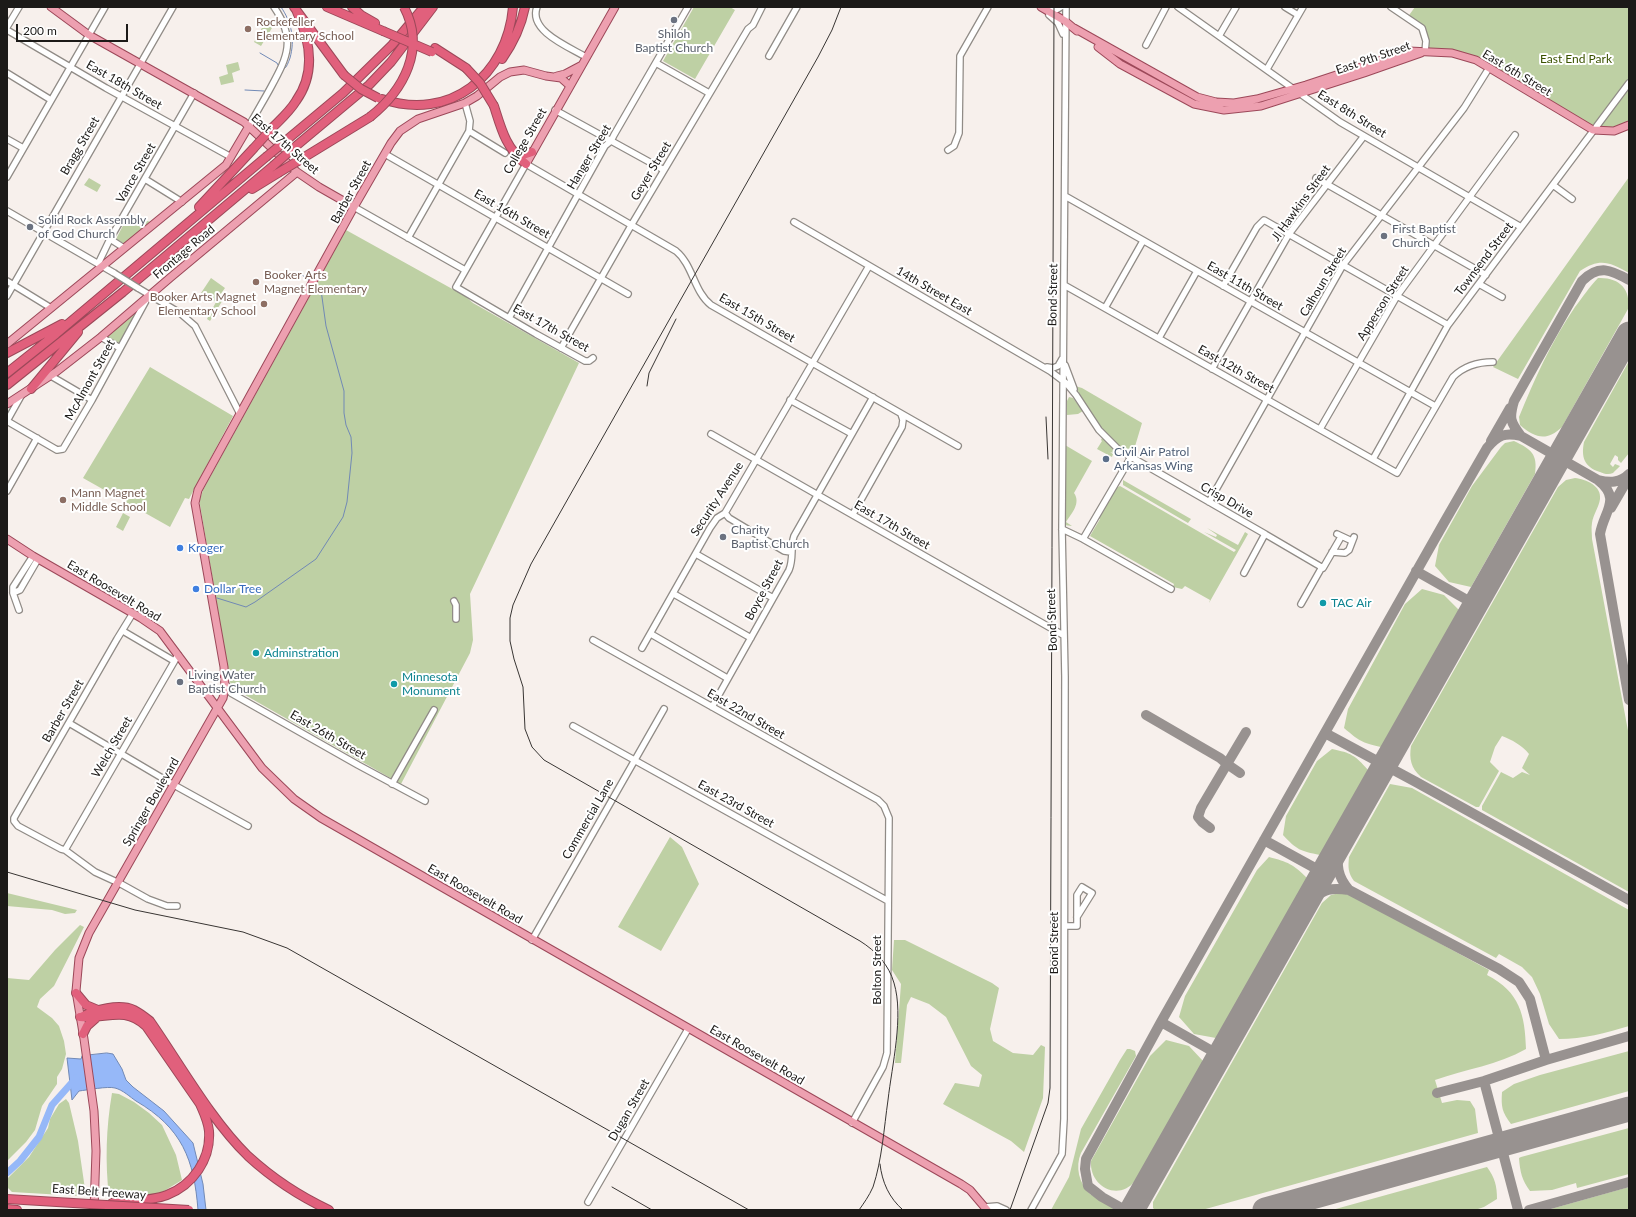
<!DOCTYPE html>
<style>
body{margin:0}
#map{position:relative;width:1636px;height:1217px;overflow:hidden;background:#f7f0ec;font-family:Lato,sans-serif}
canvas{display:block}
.frame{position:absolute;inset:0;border:8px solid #1c1a18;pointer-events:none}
.scale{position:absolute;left:16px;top:24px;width:112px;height:18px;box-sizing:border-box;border:2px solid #1c1a18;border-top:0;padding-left:5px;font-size:12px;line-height:14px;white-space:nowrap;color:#1c1a18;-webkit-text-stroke:3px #fff;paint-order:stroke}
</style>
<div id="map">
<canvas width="1636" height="1217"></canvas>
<div class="frame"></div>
<div class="scale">200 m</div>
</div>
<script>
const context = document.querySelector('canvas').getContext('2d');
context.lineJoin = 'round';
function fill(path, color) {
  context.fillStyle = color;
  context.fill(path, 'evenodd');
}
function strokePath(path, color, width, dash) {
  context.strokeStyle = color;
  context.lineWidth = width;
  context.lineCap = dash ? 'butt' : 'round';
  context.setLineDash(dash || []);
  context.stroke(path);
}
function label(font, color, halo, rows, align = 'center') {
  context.font = font + ' Lato,sans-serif';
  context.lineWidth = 4;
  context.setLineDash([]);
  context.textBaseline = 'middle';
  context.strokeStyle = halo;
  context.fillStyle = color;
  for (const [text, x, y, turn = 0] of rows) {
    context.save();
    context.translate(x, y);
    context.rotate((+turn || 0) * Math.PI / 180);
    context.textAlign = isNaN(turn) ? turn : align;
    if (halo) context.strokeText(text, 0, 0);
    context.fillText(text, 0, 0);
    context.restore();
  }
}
fill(new Path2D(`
 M 694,7 L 730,7 L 735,10 L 695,79 L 663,61 Z
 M 1415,7 L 1629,7 L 1629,124 L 1621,129 L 1593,130 L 1466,57 L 1425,52 L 1422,28 L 1407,18 Z
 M 267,19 L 275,23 L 261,46 L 254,42 Z
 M 238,62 L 240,70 L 232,73 L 234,82 L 221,85 L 219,77 L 228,74 L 226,65 Z
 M 1629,177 L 1629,273 C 1609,262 1600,258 1580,271 L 1518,379 L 1493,367 Z
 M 89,178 L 101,185 L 97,192 L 84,185 Z
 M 128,216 L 151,222 L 125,244 L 116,239 Z
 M 346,230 L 465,296 L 473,303 L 579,363 L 470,594 L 473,640 L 470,653 L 401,784 L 231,687 L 200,505 L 200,499 L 203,490 Z
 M 211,278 L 225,288 L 220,295 L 224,298 L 210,321 L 207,319 L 208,317 L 216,302 L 201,293 Z
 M 1598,278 C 1619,277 1631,289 1628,309 L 1562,427 C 1547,441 1536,439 1520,425 L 1519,417 C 1535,378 1551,342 1575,307 C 1583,297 1589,287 1598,278 Z
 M 138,309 L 139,310 L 121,342 L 119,343 L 108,337 L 108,334 Z
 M 1629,361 L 1629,453 L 1621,463 L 1618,460 L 1618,457 L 1615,455 L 1610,464 L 1613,467 L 1615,464 L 1620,466 C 1618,468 1615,471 1613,473 C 1609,475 1604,474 1600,472 C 1584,467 1581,457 1584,442 Z
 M 150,367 L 233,416 L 189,499 L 185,498 L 170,527 L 83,478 Z
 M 1075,386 L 1082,388 L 1142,423 L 1133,453 L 1132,455 C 1103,436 1092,415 1075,386 Z
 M 1069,397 L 1073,398 L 1083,411 L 1078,414 L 1067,415 L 1067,401 Z
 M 1102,438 L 1116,451 L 1114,453 L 1110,452 L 1113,454 L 1112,457 L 1097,449 L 1102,441 L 1101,440 Z
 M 1514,441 C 1531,449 1538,454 1535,474 L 1471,587 L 1449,582 L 1435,566 L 1439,545 L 1472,486 L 1501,447 L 1505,443 Z
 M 1065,445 L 1092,461 L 1074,493 C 1081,503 1072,513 1066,522 L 1072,526 L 1064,525 Z
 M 1575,478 C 1586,479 1602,486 1600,499 C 1599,507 1593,515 1592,523 C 1591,528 1592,534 1592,539 L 1629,736 L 1629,892 L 1482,810 L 1482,806 L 1501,772 L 1513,778 L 1522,772 L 1530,775 L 1522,768 L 1529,754 C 1522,745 1512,740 1502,736 L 1495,747 L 1490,762 L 1499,771 L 1479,807 L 1476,807 L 1421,777 C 1411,768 1409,759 1411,746 L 1558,487 L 1566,480 Z
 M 1123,480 L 1191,519 L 1188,523 L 1123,485 Z
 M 1120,486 L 1234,552 L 1236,550 L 1204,532 L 1216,537 L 1217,535 L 1207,528 L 1238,545 L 1245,532 L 1248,534 L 1209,603 L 1210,600 L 1185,586 L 1182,589 L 1173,587 L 1174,584 L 1090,536 L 1100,519 L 1098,518 L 1107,501 L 1109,502 L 1114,489 Z
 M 123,513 L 130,517 L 123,531 L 116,527 Z
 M 1422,589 L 1444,595 L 1459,610 L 1381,747 C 1362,743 1358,740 1344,728 L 1348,709 L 1405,604 Z
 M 1332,749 C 1351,753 1355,755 1368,770 L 1320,855 C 1300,851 1297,850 1283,835 L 1286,816 L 1317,761 Z
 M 1390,784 L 1412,788 L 1629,910 L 1629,1026 C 1606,1033 1583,1039 1559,1039 L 1549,1024 L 1540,994 L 1532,977 L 1522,967 L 1499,954 L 1496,958 L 1354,881 C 1348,873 1348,867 1349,857 Z
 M 670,837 L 682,847 L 699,884 L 661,951 L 618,927 Z
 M 1269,857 C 1288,862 1293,864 1307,878 L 1216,1038 L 1194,1034 L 1179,1017 L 1185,996 L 1257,870 Z
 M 7,893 L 77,910 L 75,913 L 65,914 L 52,910 L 7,906 Z
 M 1340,893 L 1351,895 L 1489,970 L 1487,975 C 1520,992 1525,1015 1526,1049 C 1498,1065 1466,1069 1435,1080 L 1442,1103 L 1457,1100 L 1470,1101 L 1475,1109 L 1478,1133 L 1202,1210 L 1155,1210 L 1153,1208 L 1153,1202 L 1322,903 L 1331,895 Z
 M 80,925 L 84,927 L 54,986 L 40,999 L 37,1007 L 52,1018 L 59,1026 L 64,1041 L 66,1054 L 62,1069 L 57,1077 L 57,1084 L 42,1106 L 35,1130 L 26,1142 L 7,1161 L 7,978 L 29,980 L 55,950 Z
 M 894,940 L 905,940 L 992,983 L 999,988 L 990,1029 L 993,1041 L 1013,1053 L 1033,1055 L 1041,1045 L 1045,1047 L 1043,1098 L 1024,1152 L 1011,1141 L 943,1104 L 955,1083 L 979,1087 L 982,1075 L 971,1066 L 946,1017 L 929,1004 L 911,997 L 907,1005 L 901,1063 L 895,1063 L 901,984 L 892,970 Z
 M 1166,1040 L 1189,1046 L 1203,1061 L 1135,1181 C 1118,1202 1089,1186 1091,1161 L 1150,1056 Z
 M 1130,1049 L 1135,1051 L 1136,1056 L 1081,1153 C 1075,1167 1079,1183 1090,1194 C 1099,1200 1110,1203 1118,1210 L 1051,1210 L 1069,1177 L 1081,1129 L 1120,1060 L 1127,1049 Z
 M 1629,1051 L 1629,1091 L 1511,1124 C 1502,1112 1501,1107 1502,1092 L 1514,1084 L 1540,1075 Z
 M 112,1093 L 119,1094 L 134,1102 L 149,1113 L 162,1125 L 176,1155 L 182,1180 L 156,1196 L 132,1198 L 109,1197 C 105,1162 106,1128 112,1093 Z
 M 66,1099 L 69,1103 L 78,1141 L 85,1189 L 80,1196 L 12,1192 L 7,1187 L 7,1179 L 29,1157 L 48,1128 L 50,1119 L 59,1104 Z
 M 1629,1128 L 1629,1174 L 1577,1188 L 1576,1183 L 1552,1190 L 1530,1191 C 1522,1180 1520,1172 1519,1158 L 1521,1157 Z
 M 1487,1167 C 1495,1178 1497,1186 1497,1199 L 1484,1207 L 1475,1210 L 1332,1210 Z
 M 1629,1187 L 1629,1210 L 1547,1210 Z`), '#bed0a4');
const water = new Path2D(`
 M 107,1053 L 113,1054 L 122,1069 L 126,1080 L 133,1087 L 164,1111 L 193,1143 L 203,1184 L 206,1210 L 198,1210 C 194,1159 182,1128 136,1101 C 130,1097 123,1090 115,1088 C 108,1086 87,1090 79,1091 L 72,1100 L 67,1058 L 81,1059 L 82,1056 Z`);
fill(water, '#96b8f8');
strokePath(water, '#7189b5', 1);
strokePath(new Path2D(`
 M 281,7 C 292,23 295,40 290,58 C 288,63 287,67 284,69
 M 260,53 L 277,63 L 278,65
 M 245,90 L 264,91
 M 298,272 L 310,281
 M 217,598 L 246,607 L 255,602 L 316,559 L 343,517 L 347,502 L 352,453 L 351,437 L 346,425 L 344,413 L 344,391 L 326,326 L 321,290 L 314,284`), '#7189b5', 1);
strokePath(new Path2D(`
 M 7,1173 L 20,1161 L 39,1137 L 52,1105 L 76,1078`), '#96b8f8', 7);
strokePath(new Path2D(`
 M 1521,436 C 1510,422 1509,418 1514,401 L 1582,281 C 1599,264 1611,270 1629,280
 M 1491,441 L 1510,408
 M 1598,480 C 1610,483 1620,483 1629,474
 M 1611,508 L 1629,477
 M 1416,571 L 1476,605
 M 1146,715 L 1220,758 L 1227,764 L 1201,808 L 1198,817 L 1202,822 L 1210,828
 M 1325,733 L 1416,782 L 1629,900
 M 1240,773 L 1227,764 L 1246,732
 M 1264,840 L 1324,873
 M 1338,848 C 1337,866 1337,876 1349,890
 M 1308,901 C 1325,890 1328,887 1349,890 L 1499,969 L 1519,982 L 1530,999 L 1546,1060
 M 1161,1022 L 1221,1056
 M 1484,1081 L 1518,1210
 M 1437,1093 L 1484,1081 L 1546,1060 L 1629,1036
 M 1125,1210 L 1102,1197 L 1088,1186 L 1085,1169 L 1086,1159 L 1161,1022 L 1445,521 L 1487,448 C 1498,435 1505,432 1521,436 L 1598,480 C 1622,499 1604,511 1600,534 L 1629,700
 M 1529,1210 L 1629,1182`), '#989290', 10);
strokePath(new Path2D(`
 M 1132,1210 L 1629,334
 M 1265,1210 L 1629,1109`), '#989290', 25);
const minor = new Path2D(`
 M 537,7 C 528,31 569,47 586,57
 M 1178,7 L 1340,122 L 1521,227
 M 1285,7 L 1298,15
 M 1391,7 L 1422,28 L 1426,41 L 1425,52
 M 1047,8 L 1056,10 L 1061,7
 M 1049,15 L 1058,23 L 1063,34
 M 7,27 L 19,7
 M 7,30 L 106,88 L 231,157
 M 1219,36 L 1236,7
 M 1146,45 L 1166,7
 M 769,56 L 797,7
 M 656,63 L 709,93
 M 1267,69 L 1303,7
 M 7,73 L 51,100
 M 555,110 L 664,170
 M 249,126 C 256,113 264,100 271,87 C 288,56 296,39 274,7
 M 469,131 L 505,153
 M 7,139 L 23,148
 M 948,150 L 954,146 L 959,133 L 960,56 L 988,7
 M 385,154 L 628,294
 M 7,177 L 105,7
 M 1316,178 L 1486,275
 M 145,179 L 182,202
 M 1553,185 L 1572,199
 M 1065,196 L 1435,406
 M 354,207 L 465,270
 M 7,211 L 114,273
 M 794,222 L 1050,371 L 1066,383 L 1076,395 L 1099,430 L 1119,450 L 1265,534 L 1244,573
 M 408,238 L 469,131 L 470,121 L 465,103
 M 110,239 L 124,248
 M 98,264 L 110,239 L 194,93
 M 7,281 L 51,308
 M 1479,284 L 1502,297
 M 1064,285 L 1397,473 L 1453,377 C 1464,366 1478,362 1493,362
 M 1223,286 L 1257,227 L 1264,220 L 1448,325
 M 138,288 L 180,313 L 195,326 L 240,414
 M 7,296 L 173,7
 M 1105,308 L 1143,241
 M 509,318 L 605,146 L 611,141 L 614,135 L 688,7
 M 101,337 L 120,348
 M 1159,338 L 1197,271
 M 561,348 L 632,224 L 748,29 L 753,25 L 762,7
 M 593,358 L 589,361 L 585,361 L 536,334 L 456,287 L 526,164 L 676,251 C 693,265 694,292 711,305 L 958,446
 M 1065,365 L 1074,389
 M 1047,367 L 1053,368 L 1058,366 L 1062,359
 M 1212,369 L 1289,234 L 1364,136
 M 51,376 L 92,400
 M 21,396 L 7,421 L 57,450 L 63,449 L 92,400 L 148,297
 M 790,400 L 852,434
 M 1320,429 L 1397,296 L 1515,135
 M 711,434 L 1063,635
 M 1131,457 L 1083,539 L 1171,589
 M 1373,459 L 1448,325 L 1629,83
 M 7,491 L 37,438
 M 1209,502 L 1343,265 L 1464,108 L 1489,68
 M 725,513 L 729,518 L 784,551 L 791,552
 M 853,514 L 902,427 L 903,420 L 901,414
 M 1062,529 L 1083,539
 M 1265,534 L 1323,568 L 1341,537
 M 1337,534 L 1352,541
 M 1332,552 L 1345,553 L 1349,550 L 1354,537
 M 696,554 L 773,598
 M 13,593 L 20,590 L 38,559
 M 674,594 L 751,638
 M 454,601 L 456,605 L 456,619
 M 1301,604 L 1322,567
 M 19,610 L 13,593 L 13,587 L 33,556
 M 133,613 L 117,639 L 14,818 L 14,821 L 18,826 L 61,849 L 65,850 L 95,872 L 121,884 L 148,899 L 167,906 L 177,906
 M 123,631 L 174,661
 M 651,634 L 727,678
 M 593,640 L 878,800 L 884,806 L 889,818 L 887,1053 L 883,1067 L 852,1123
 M 642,648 L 710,528 L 717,518 L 725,513 L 869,266
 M 225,683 L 231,693 L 358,765 L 425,801
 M 712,707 L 789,570 C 794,558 790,548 794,536 L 873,397
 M 69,723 L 174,785 L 248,826
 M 573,726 L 888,901
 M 392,784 L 434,710
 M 65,850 L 178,655
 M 1065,926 L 1077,926 L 1077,895 L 1082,887 L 1092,893 L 1077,917
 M 532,940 L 664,709
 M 588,1202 L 688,1029
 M 985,1207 L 997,1206 L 1006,1210
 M 1031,1210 L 1062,1154 L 1064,1119 L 1065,677 L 1062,529 L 1066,7`);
const major = new Path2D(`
 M 51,7 L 89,35 L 244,122 L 297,172 L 319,187 L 354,207
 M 1041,7 L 1065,21 L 1077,31
 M 1074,28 L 1197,97 L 1216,102 L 1234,103 L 1257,99 L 1306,85 L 1409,51 L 1452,53 L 1476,60 L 1593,130 L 1614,131 L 1629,125
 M 1098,47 L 1120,64 L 1194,104 L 1224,110 L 1261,106 L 1364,73 L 1421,53
 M 557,76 L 565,74 L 582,65
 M 526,164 L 615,7
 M 7,344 L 226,165 L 249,126
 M 7,404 L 56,372 L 101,337 L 171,277 L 297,172
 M 7,539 L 33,556 L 141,618 L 160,631 L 262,768 L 294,799 L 321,818 L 961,1184 L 970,1190 L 987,1210
 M 94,1210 L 96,1151 L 94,1111 L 84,1039 L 76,991 L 79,958 L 89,933 L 223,698 L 225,688 L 224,667 L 195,503 L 198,490 L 354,207 L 391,143 L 400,131 L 418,119 L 465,103 L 477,96 L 500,77 L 510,72 L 524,70 L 546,76 L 561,78 L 570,86`);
const highway = new Path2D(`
 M 294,7 L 344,75
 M 327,7 L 383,31
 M 352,7 L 361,15 L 375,23
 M 435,48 L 466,68
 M 502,59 C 514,42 521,27 525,7
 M 382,99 C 450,122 507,76 513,7
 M 494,106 C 501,128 506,149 526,164
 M 273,127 C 281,119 290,111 296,101 C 316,73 311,42 297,12
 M 283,143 L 343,93 L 392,45 L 424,7
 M 290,151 L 369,85 L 391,62 L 433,7
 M 514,153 L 526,154 L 532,152
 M 298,161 L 370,117
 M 252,189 L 278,173
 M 199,207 L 253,149
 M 7,353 L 62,324
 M 7,373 L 56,334 L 266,157
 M 7,385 L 123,292 L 273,166
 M 31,389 L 78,332
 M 76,993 L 86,1005 L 98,1010
 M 80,1017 C 106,1020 123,1005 146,1026 L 200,1104 C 204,1113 208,1121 209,1131 C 211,1159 193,1185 167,1195 C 152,1201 128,1201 112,1203
 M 81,1017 C 95,1010 119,1003 134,1010 C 140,1013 145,1017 150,1021 C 180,1064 211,1120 248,1156 C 272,1178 299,1196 329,1210
 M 83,1034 L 87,1026 L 96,1018
 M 7,1209 L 17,1210`);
strokePath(minor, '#908b86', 8);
strokePath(major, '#9c4859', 9);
strokePath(highway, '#9c4859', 10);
strokePath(minor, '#fff', 5.5);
strokePath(major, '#eda0b0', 7);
strokePath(highway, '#e1607c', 8);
strokePath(new Path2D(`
 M 841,7 L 832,30 L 818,57 L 531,564 L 513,605 L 510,618 L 510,641 L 514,659 L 523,687 L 525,729 L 532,747 L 544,760 L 860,941 C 876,951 889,965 894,983 C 904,1016 892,1065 888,1100 C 884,1128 882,1160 873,1187 C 869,1196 864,1203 859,1210
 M 647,386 L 649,373 L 676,319
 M 1046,417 L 1048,459
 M 7,872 L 135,910 L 243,932 L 287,948 L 749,1210
 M 880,1164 C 882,1182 889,1198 903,1210
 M 612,1187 L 652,1210
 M 1010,1210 L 1048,1103 L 1050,1088 L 1054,7`), '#383533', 1);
const minorBridge = new Path2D(`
 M 114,273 L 138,288`);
const highwayBridge = new Path2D(`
 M 383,31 L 432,52
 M 466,68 L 480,83 L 494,106
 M 344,75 L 361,89 L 378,98
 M 370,117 C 404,90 426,49 404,7
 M 253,149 L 273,127
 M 266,157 L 283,143
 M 273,166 L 290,151
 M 278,173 L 298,161
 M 7,1199 L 189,1210`);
strokePath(minorBridge, '#908b86', 8, []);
strokePath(highwayBridge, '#9c4859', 10, []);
strokePath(minorBridge, '#fff', 5.5);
strokePath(highwayBridge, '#e1607c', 8);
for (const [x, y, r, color] of [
 [674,20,4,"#6b7280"],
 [248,29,4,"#8d6e63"],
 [30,227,4,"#6b7280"],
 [1384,236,4,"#6b7280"],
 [256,282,4,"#8d6e63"],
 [264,304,4,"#8d6e63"],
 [1106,459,4,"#5c6f8a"],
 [63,500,4,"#8d6e63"],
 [723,537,4,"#6b7280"],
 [180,548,4,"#3f7fe0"],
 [196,589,4,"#3f7fe0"],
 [1323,603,4,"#0f9aa8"],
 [256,653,4,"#0f9aa8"],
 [180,682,4,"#6b7280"],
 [394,684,4,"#0f9aa8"]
]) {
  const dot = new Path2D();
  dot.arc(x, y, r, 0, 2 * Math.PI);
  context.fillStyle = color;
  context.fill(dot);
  strokePath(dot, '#fff', 1.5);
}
label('12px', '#785e54', '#fff', [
 ["Rockefeller",256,22],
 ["Elementary School",256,36],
 ["Booker Arts",264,275],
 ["Magnet Elementary",264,289],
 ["Booker Arts Magnet",256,297,"right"],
 ["Elementary School",256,311,"right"],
 ["Mann Magnet",71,493],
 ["Middle School",71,507]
], 'left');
label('12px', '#5b616d', '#fff', [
 ["Shiloh",674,34,"center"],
 ["Baptist Church",674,48,"center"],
 ["Solid Rock Assembly",38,220],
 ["of God Church",38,234],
 ["First Baptist",1392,229],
 ["Church",1392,243],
 ["Charity",731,530],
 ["Baptist Church",731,544],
 ["Living Water",188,675],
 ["Baptist Church",188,689]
], 'left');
label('12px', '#1c1a18', '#fff', [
 ["East 9th Street",1373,58,-19],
 ["East 6th Street",1517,73,31],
 ["East 18th Street",124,85,30],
 ["East 8th Street",1352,114,32],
 ["College Street",525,141,-60],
 ["East 17th Street",285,144,41],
 ["Bragg Street",80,146,-60],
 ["Hanger Street",589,157,-59],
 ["Geyer Street",651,171,-59],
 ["Vance Street",136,173,-60],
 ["Barber Street",351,192,-61],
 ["Jl Hawkins Street",1301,203,-54],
 ["East 16th Street",512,214,30],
 ["Frontage Road",184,252,-40],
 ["Townsend Street",1484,259,-53],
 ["Calhoun Street",1323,282,-59],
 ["East 11th Street",1245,286,30],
 ["14th Street East",934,291,30],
 ["Bond Street",1053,295,-89],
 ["Apperson Street",1383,303,-58],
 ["East 15th Street",757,318,30],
 ["East 17th Street",551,328,29],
 ["East 12th Street",1236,369,29],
 ["McAlmont Street",90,380,-61],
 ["Security Avenue",717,499,-57],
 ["Crisp Drive",1227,500,30],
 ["East 17th Street",892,525,30],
 ["Boyce Street",764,590,-62],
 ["East Roosevelt Road",114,591,31],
 ["Bond Street",1052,620,-92],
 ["Barber Street",63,711,-60],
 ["East 22nd Street",746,714,30],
 ["East 26th Street",328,735,30],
 ["Welch Street",112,747,-60],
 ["Springer Boulevard",151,802,-60],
 ["East 23rd Street",736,804,29],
 ["Commercial Lane",588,819,-60],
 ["East Roosevelt Road",475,894,30],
 ["Bond Street",1054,943,-90],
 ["Bolton Street",877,970,-90],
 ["East Roosevelt Road",757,1055,30],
 ["Dugan Street",629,1110,-60],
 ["East Belt Freeway",99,1192,4]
]);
label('12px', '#3b5200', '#fff', [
 ["East End Park",1576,59]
]);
label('12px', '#4e5e75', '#fff', [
 ["Civil Air Patrol",1114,452],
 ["Arkansas Wing",1114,466]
], 'left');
label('12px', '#366cbe', '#fff', [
 ["Kroger",188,548],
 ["Dollar Tree",204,589]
], 'left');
label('12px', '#0d838f', '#fff', [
 ["TAC Air",1331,603],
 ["Adminstration",264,653],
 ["Minnesota",402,677],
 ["Monument",402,691]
], 'left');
</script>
